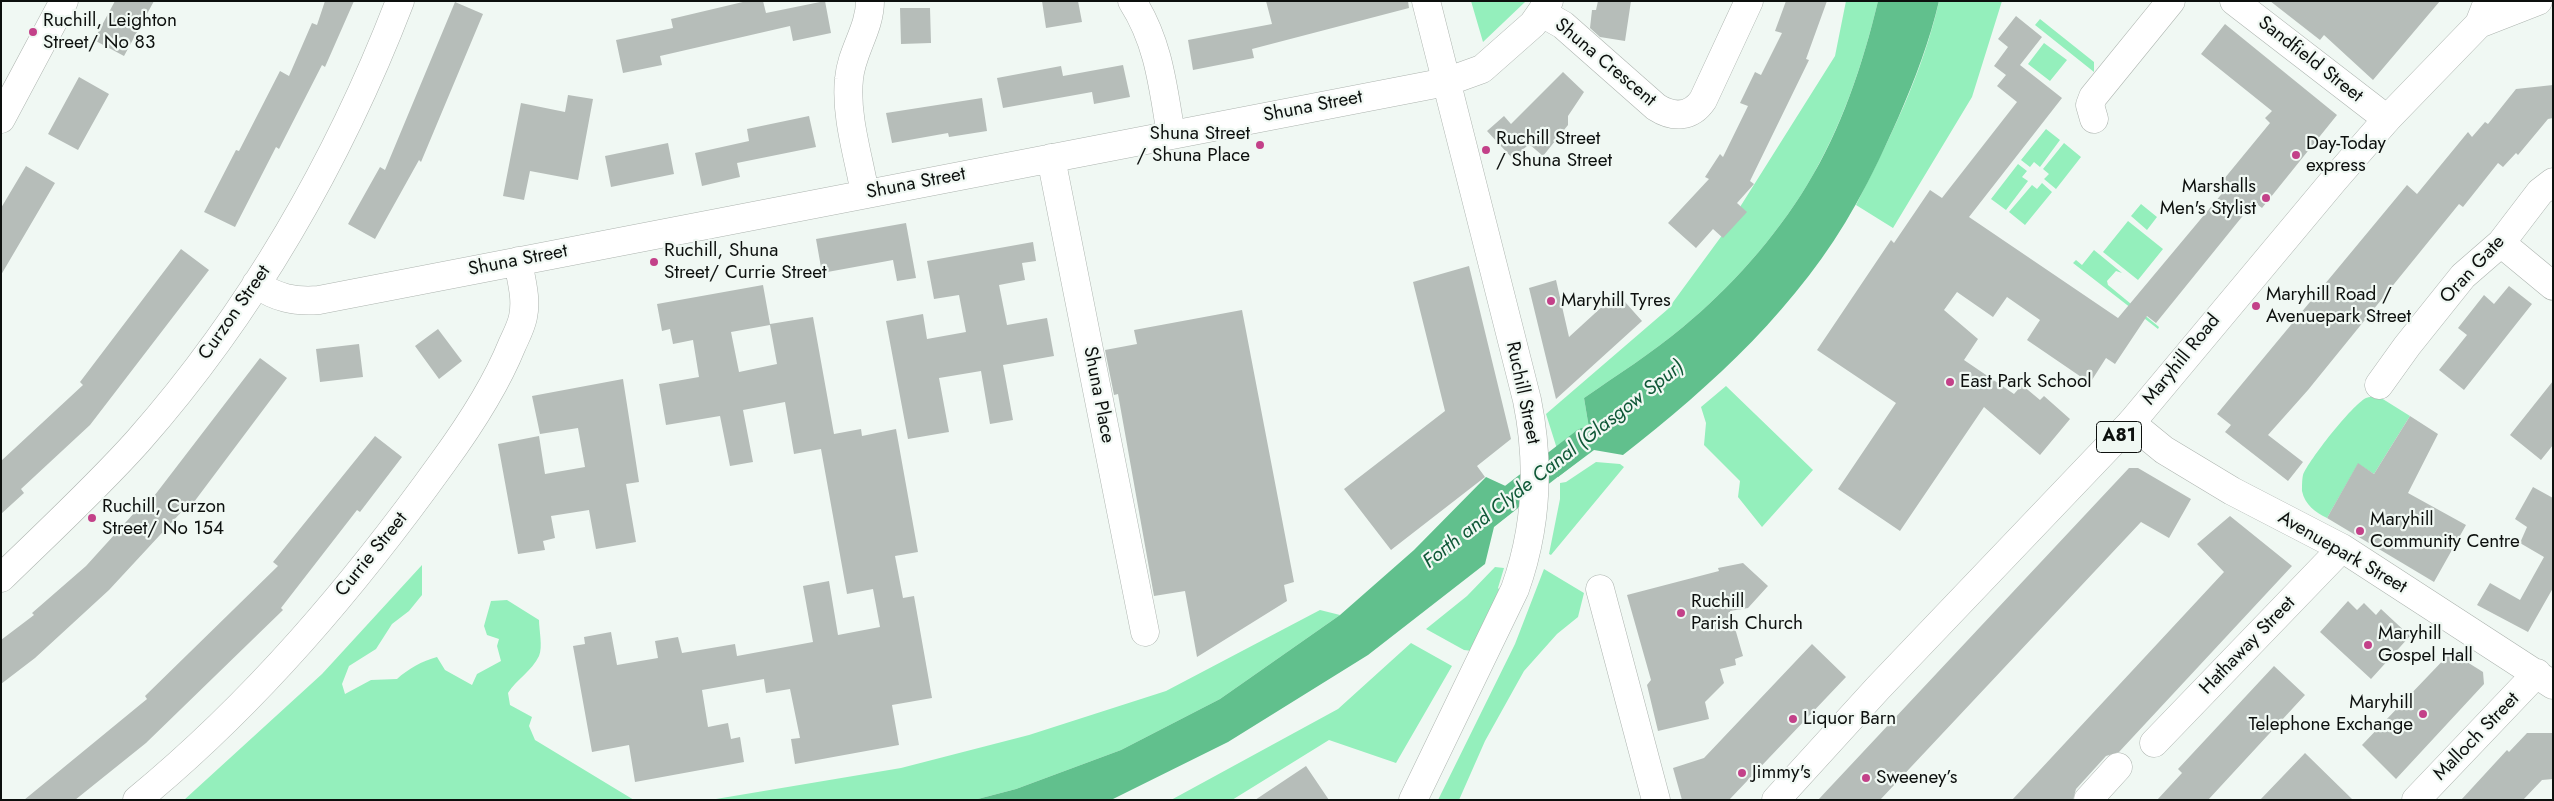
<!DOCTYPE html>
<meta charset="utf-8">
<style>
body{margin:0}
#map{position:relative;width:2554px;height:801px;overflow:hidden;background:#f0f8f3;font-family:Jost,sans-serif}
canvas{display:block}
.frame{position:absolute;inset:0;border:2px solid #0d100e;pointer-events:none}
</style>
<div id="map">
<canvas width="2554" height="801"></canvas>
<div class="frame"></div>
</div>
<script>
const context = document.querySelector('canvas').getContext('2d');
context.lineJoin = 'round';
function fill(path, color) {
  context.fillStyle = color;
  context.fill(path, 'evenodd');
}
function strokePath(path, color, width, dash) {
  context.strokeStyle = color;
  context.lineWidth = width;
  context.lineCap = dash ? 'butt' : 'round';
  context.setLineDash(dash || []);
  context.stroke(path);
}
function label(font, color, halo, rows, align = 'center') {
  context.font = font + ' Jost,sans-serif';
  context.lineWidth = 4.5;
  context.setLineDash([]);
  context.textBaseline = 'middle';
  context.strokeStyle = halo;
  context.fillStyle = color;
  for (const [text, x, y, turn = 0] of rows) {
    context.save();
    context.translate(x, y);
    context.rotate((+turn || 0) * Math.PI / 180);
    context.textAlign = isNaN(turn) ? turn : align;
    if (halo) context.strokeText(text, 0, 0);
    context.fillText(text, 0, 0);
    context.restore();
  }
}
fill(new Path2D(`
 M 1471,1 L 1525,1 L 1525,2 L 1483,42 Z
 M 1846,1 L 1878,1 C 1863,64 1841,129 1807,185 C 1775,238 1730,288 1683,327 C 1652,353 1617,375 1584,398 L 1589,428 L 1558,452 L 1546,414 L 1668,309 L 1723,234 L 1835,56 Z
 M 1939,1 L 2002,1 L 1972,97 L 1893,228 L 1856,205 C 1889,140 1923,73 1939,1 Z
 M 2040,19 L 2094,62 L 2094,72 L 2035,25 Z
 M 2044,43 L 2067,60 L 2050,81 L 2028,64 Z
 M 2046,129 L 2060,140 L 2040,167 L 2034,162 L 2030,167 L 2021,160 Z
 M 2064,143 L 2081,157 L 2056,189 L 2044,179 L 2049,174 L 2043,169 Z
 M 2018,164 L 2027,171 L 2022,177 L 2028,181 L 2006,210 L 1991,199 Z
 M 2042,183 L 2052,192 L 2025,225 L 2009,212 L 2032,185 L 2037,189 Z
 M 2141,204 L 2157,217 L 2147,230 L 2131,216 Z
 M 2128,221 L 2163,249 L 2138,280 L 2103,252 Z
 M 2094,250 L 2122,273 L 2116,271 L 2107,281 L 2108,285 L 2159,327 L 2158,329 L 2073,263 L 2076,260 L 2082,265 Z
 M 1726,386 L 1813,470 L 1762,527 L 1738,497 L 1740,481 L 1704,445 L 1706,423 L 1701,407 Z
 M 2378,396 L 2410,416 L 2374,474 L 2358,464 L 2327,518 C 2315,512 2305,505 2302,491 C 2302,487 2302,479 2303,475 C 2309,460 2352,405 2366,398 C 2369,397 2374,396 2378,396 Z
 M 1596,462 L 1620,464 L 1624,467 L 1551,555 L 1549,554 L 1560,499 L 1560,483 L 1566,482 Z
 M 422,565 L 422,595 L 409,611 L 392,624 L 376,649 L 349,666 L 342,684 L 345,694 L 371,680 L 397,679 C 408,669 422,661 437,657 L 445,670 L 472,685 L 477,674 L 501,661 L 497,646 L 499,639 L 487,635 L 484,626 L 491,601 L 507,600 L 539,620 C 539,630 543,647 539,656 C 532,671 516,680 508,693 L 510,705 L 532,717 L 529,726 L 535,740 L 634,800 L 184,800 L 322,674 Z
 M 1495,567 L 1504,568 L 1498,588 L 1500,590 L 1472,651 L 1464,650 L 1426,629 L 1467,596 Z
 M 1544,569 L 1584,593 L 1578,617 L 1557,634 L 1524,671 L 1485,741 L 1459,800 L 1438,800 L 1515,644 Z
 M 1320,610 L 1340,615 L 1220,699 L 1121,750 L 1016,789 L 974,800 L 710,800 L 901,768 L 1029,735 L 1166,691 Z
 M 1411,643 L 1452,666 L 1396,763 L 1329,740 L 1232,800 L 1171,800 L 1338,709 Z`), '#94efbc');
fill(new Path2D(`
 M 1878,1 L 1939,1 C 1930,40 1915,79 1899,116 C 1886,145 1872,176 1856,204 C 1800,305 1713,385 1623,455 L 1594,450 L 1558,477 L 1558,452 L 1589,428 L 1584,398 C 1617,375 1652,353 1683,327 C 1730,288 1775,238 1807,185 C 1841,130 1863,64 1878,1 Z
 M 1486,477 L 1512,489 L 1518,508 L 1494,527 L 1485,564 L 1368,655 L 1228,742 L 1111,800 L 974,800 L 1016,789 L 1121,750 L 1220,699 L 1340,615 L 1414,550 Z`), '#61c08d');
strokePath(new Path2D(`
 M 1488,515 L 1585,440`), '#61c08d', 25);
fill(new Path2D(`
 M 115,1 L 154,1 L 124,56 L 94,40 Z
 M 325,1 L 354,1 L 325,67 L 322,65 L 279,149 L 276,147 L 235,227 L 204,212 L 236,150 L 239,151 L 280,71 L 289,76 L 312,23 L 317,25 Z
 M 747,1 L 763,1 L 766,13 L 825,1 L 831,33 L 793,41 L 790,26 L 660,56 L 662,65 L 623,73 L 616,40 L 673,28 L 671,19 Z
 M 1042,1 L 1078,1 L 1082,22 L 1046,28 Z
 M 1266,1 L 1408,1 L 1409,8 L 1252,49 L 1254,58 L 1193,70 L 1188,40 L 1272,24 Z
 M 1598,1 L 1631,1 L 1625,41 L 1600,37 L 1590,28 L 1592,10 L 1596,10 Z
 M 1786,1 L 1827,1 L 1806,59 L 1809,60 L 1750,181 L 1754,184 L 1737,203 L 1747,212 L 1723,238 L 1713,229 L 1696,248 L 1668,223 L 1709,179 L 1705,177 L 1720,154 L 1723,157 L 1748,106 L 1740,103 L 1755,72 L 1761,75 L 1782,33 L 1775,31 Z
 M 2270,1 L 2440,1 L 2373,80 L 2324,35 L 2320,40 Z
 M 455,2 L 483,14 L 421,162 L 419,160 L 375,239 L 348,224 L 380,167 L 385,170 Z
 M 900,8 L 930,8 L 931,43 L 901,44 Z
 M 2016,16 L 2042,37 L 2020,65 L 2062,98 L 1969,217 L 2118,318 L 2230,184 L 2224,179 L 2270,123 L 2265,118 L 2272,111 L 2201,54 L 2225,24 L 2337,115 L 2262,208 L 2254,202 L 2156,323 L 2147,316 L 2115,364 L 2106,358 L 2090,383 L 2027,340 L 2040,320 L 2007,297 L 1993,317 L 1957,292 L 1944,310 L 1978,339 L 1964,360 L 2014,394 L 2022,385 L 2040,400 L 2044,396 L 2070,419 L 2040,455 L 1984,407 L 1900,531 L 1838,489 L 1896,403 L 1817,350 L 1891,240 L 1894,243 L 1930,190 L 1942,198 L 2017,102 L 1997,86 L 2006,75 L 1994,66 L 2008,47 L 1998,39 Z
 M 1123,65 L 1130,97 L 1094,104 L 1092,92 L 1003,108 L 997,78 L 1061,66 L 1063,76 Z
 M 1563,72 L 1584,92 L 1568,116 L 1568,125 L 1543,156 L 1529,144 L 1513,159 L 1487,131 L 1504,116 L 1511,124 Z
 M 79,77 L 109,94 L 78,150 L 48,134 Z
 M 2553,85 L 2553,118 L 2548,119 L 2518,155 L 2516,153 L 2503,167 L 2498,163 L 2463,207 L 2459,204 L 2308,390 L 2268,435 L 2303,462 L 2288,481 L 2225,432 L 2231,425 L 2217,414 L 2407,185 L 2417,194 L 2468,132 L 2472,137 L 2485,122 L 2488,124 L 2516,89 Z
 M 568,95 L 593,99 L 578,180 L 530,171 L 524,200 L 503,196 L 521,103 L 565,112 Z
 M 982,98 L 987,131 L 949,137 L 948,133 L 892,143 L 886,113 Z
 M 809,116 L 816,147 L 737,163 L 740,177 L 702,186 L 695,153 L 749,141 L 747,129 Z
 M 668,143 L 674,174 L 611,187 L 605,156 Z
 M 26,166 L 55,183 L 1,275 L 1,208 Z
 M 906,223 L 916,278 L 897,281 L 893,260 L 822,273 L 816,239 Z
 M 1033,242 L 1036,261 L 1022,263 L 1025,280 L 999,285 L 1007,325 L 1047,318 L 1054,356 L 1003,365 L 1013,420 L 990,424 L 981,371 L 939,378 L 949,432 L 908,439 L 886,321 L 923,314 L 927,339 L 966,332 L 959,295 L 934,299 L 927,261 Z
 M 181,249 L 209,270 L 90,425 L 21,489 L 24,493 L 1,514 L 1,461 L 83,385 L 80,382 Z
 M 1469,266 L 1511,439 L 1477,466 L 1485,477 L 1391,550 L 1344,489 L 1445,411 L 1413,282 Z
 M 1556,280 L 1569,337 L 1617,293 L 1642,321 L 1556,399 L 1529,288 Z
 M 763,285 L 770,324 L 813,317 L 834,434 L 861,429 L 862,436 L 896,429 L 918,552 L 895,556 L 903,598 L 914,596 L 932,698 L 892,705 L 899,745 L 795,764 L 791,739 L 800,738 L 790,689 L 766,693 L 764,679 L 702,690 L 708,727 L 728,723 L 731,739 L 740,737 L 744,762 L 635,782 L 629,745 L 592,752 L 573,646 L 585,644 L 584,637 L 611,632 L 617,665 L 658,658 L 655,641 L 678,637 L 682,653 L 735,644 L 737,656 L 813,642 L 803,586 L 829,581 L 838,635 L 880,627 L 873,589 L 847,594 L 821,449 L 794,454 L 785,402 L 743,410 L 753,462 L 730,466 L 720,416 L 666,425 L 659,384 L 699,377 L 693,340 L 673,344 L 670,329 L 662,331 L 657,304 ZM 770,325 L 777,364 L 739,372 L 731,332 Z
 M 2509,286 L 2532,304 L 2464,390 L 2439,370 L 2467,335 L 2458,328 L 2484,295 L 2494,304 Z
 M 1242,310 L 1294,582 L 1284,585 L 1287,601 L 1197,657 L 1185,591 L 1154,596 L 1118,394 L 1114,395 L 1105,350 L 1137,344 L 1134,330 Z
 M 438,329 L 462,361 L 439,379 L 415,346 Z
 M 359,344 L 363,377 L 320,382 L 316,349 Z
 M 260,358 L 287,378 L 188,510 L 185,508 L 109,590 L 35,658 L 1,684 L 1,640 L 34,615 L 32,613 L 86,566 L 145,501 L 148,504 Z
 M 623,379 L 639,482 L 626,484 L 636,542 L 596,549 L 589,510 L 551,516 L 555,538 L 543,541 L 545,550 L 518,554 L 498,444 L 539,436 L 545,474 L 585,467 L 578,428 L 540,434 L 532,396 Z
 M 2553,381 L 2553,445 L 2541,460 L 2510,435 Z
 M 2410,416 L 2438,434 L 2408,493 L 2466,525 L 2434,582 L 2327,518 L 2358,463 L 2374,474 Z
 M 375,436 L 402,457 L 360,512 L 357,510 L 281,608 L 283,610 L 146,743 L 75,800 L 24,800 L 147,699 L 145,696 L 278,566 L 273,562 Z
 M 2129,468 L 2138,468 L 2191,499 L 2169,538 L 2141,522 L 1880,800 L 1818,800 Z
 M 2533,487 L 2553,498 L 2553,588 L 2528,632 L 2477,605 L 2490,583 L 2520,600 L 2544,557 L 2520,543 L 2527,527 L 2515,519 Z
 M 2230,516 L 2292,566 L 2119,752 L 2106,756 L 2076,789 L 2073,800 L 2012,800 L 2224,572 L 2197,544 Z
 M 1743,563 L 1768,586 L 1748,608 L 1730,611 L 1743,656 L 1735,659 L 1736,665 L 1720,669 L 1724,683 L 1705,702 L 1709,719 L 1658,731 L 1647,685 L 1651,680 L 1627,595 L 1719,571 L 1718,568 Z
 M 2348,601 L 2357,610 L 2364,603 L 2376,615 L 2381,609 L 2410,636 L 2371,679 L 2320,632 Z
 M 1812,644 L 1846,677 L 1729,800 L 1682,800 L 1673,768 L 1704,758 Z
 M 2451,652 L 2483,672 L 2484,684 L 2396,779 L 2362,745 Z
 M 2274,666 L 2305,695 L 2208,800 L 2157,800 L 2182,773 L 2178,769 Z
 M 2527,733 L 2553,733 L 2553,779 L 2542,780 L 2523,800 L 2461,800 L 2507,750 L 2509,752 Z
 M 2305,753 L 2353,800 L 2260,800 Z
 M 1306,766 L 1329,800 L 1255,800 Z`), '#b6bdb9');
const minor = new Path2D(`
 M 1132,1 C 1159,43 1163,87 1171,135
 M 2234,1 L 2387,119
 M 1542,13 L 1563,25 L 1656,107 C 1673,118 1691,118 1703,100 L 1749,1
 M 1,119 L 64,1
 M 2094,119 L 2090,105 L 2093,97 L 2171,1
 M 1051,158 L 1145,632
 M 865,194 C 859,158 845,116 849,79 C 851,52 870,29 870,1
 M 2501,243 L 2553,286
 M 256,284 C 277,298 294,302 319,300 L 1446,82 L 1482,69 L 1533,24 L 1549,1
 M 2379,385 L 2407,346 L 2463,276 L 2501,243 L 2540,192 L 2553,182
 M 2131,423 L 2164,450 L 2232,491 L 2342,548 L 2553,685
 M 1,578 C 47,533 95,489 138,441 C 251,313 339,160 400,1
 M 1600,589 L 1656,800
 M 2154,743 L 2342,548
 M 137,800 C 255,703 354,586 443,462 C 470,425 495,387 512,345 C 516,336 521,327 523,317 C 527,298 521,280 518,261
 M 1413,800 L 1515,589 C 1537,527 1540,464 1527,400 L 1426,1
 M 2088,800 L 2118,767
 M 2416,800 L 2537,673`);
const major = new Path2D(`
 M 2479,24 L 2538,1
 M 1776,800 L 1878,688 L 2131,423 L 2334,180 L 2387,119 L 2479,24 L 2488,1`);
strokePath(minor, '#adb4af', 29);
strokePath(major, '#adb4af', 29);
strokePath(minor, '#fff', 28);
strokePath(major, '#fff', 28);
for (const [x, y, r, color] of [
 [33,32,5,"#c34189"],
 [1260,145,5,"#c34189"],
 [1486,150,5,"#c34189"],
 [2296,155,5,"#c34189"],
 [2266,198,5,"#c34189"],
 [654,262,5,"#c34189"],
 [1551,301,5,"#c34189"],
 [2256,306,5,"#c34189"],
 [1950,382,5,"#c34189"],
 [92,518,5,"#c34189"],
 [2360,531,5,"#c34189"],
 [1681,613,5,"#c34189"],
 [2368,645,5,"#c34189"],
 [2423,714,5,"#c34189"],
 [1793,719,5,"#c34189"],
 [1742,773,5,"#c34189"],
 [1866,778,5,"#c34189"]
]) {
  const dot = new Path2D();
  dot.arc(x, y, r, 0, 2 * Math.PI);
  context.fillStyle = color;
  context.fill(dot);
  strokePath(dot, '#f0f8f3', 2);
}
for (const [x, y, w] of [
 [2119,437,45]
]) {
  const box = new Path2D();
  box.roundRect(x - w / 2, y - 15.5, w, 31, 4);
  context.fillStyle = '#f0f8f3';
  context.fill(box);
  strokePath(box, '#0d100e', 1);
}
label('bold 18px', '#0d100e', null, [
 ["A81",2119,437]
]);
label('19px', '#0d100e', '#f0f8f3', [
 ["Ruchill, Leighton",43,21],
 ["Street/ No 83",43,43],
 ["Shuna Street",1250,134,"right"],
 ["/ Shuna Place",1250,156,"right"],
 ["Ruchill Street",1496,139],
 ["/ Shuna Street",1496,161],
 ["Day-Today",2306,144],
 ["express",2306,166],
 ["Marshalls",2256,187,"right"],
 ["Men's Stylist",2256,209,"right"],
 ["Ruchill, Shuna",664,251],
 ["Street/ Currie Street",664,273],
 ["Maryhill Road /",2266,295],
 ["Avenuepark Street",2266,317],
 ["Maryhill Tyres",1561,301],
 ["East Park School",1960,382],
 ["Ruchill, Curzon",102,507],
 ["Street/ No 154",102,529],
 ["Maryhill",2370,520],
 ["Community Centre",2370,542],
 ["Ruchill",1691,602],
 ["Parish Church",1691,624],
 ["Maryhill",2378,634],
 ["Gospel Hall",2378,656],
 ["Maryhill",2413,703,"right"],
 ["Telephone Exchange",2413,725,"right"],
 ["Liquor Barn",1803,719],
 ["Jimmy's",1752,773],
 ["Sweeney’s",1876,778]
], 'left');
label('19px', '#0d100e', '#f0f8f3', [
 ["Sandfield Street",2310,60,38],
 ["Shuna Crescent",1605,63,40],
 ["Shuna Street",1313,107,-11],
 ["Shuna Street",916,184,-11],
 ["Shuna Street",518,261,-11],
 ["Oran Gate",2473,270,-47],
 ["Curzon Street",235,313,-55],
 ["Maryhill Road",2182,360,-51],
 ["Ruchill Street",1522,393,78],
 ["Shuna Place",1098,395,79],
 ["Avenuepark Street",2342,553,30],
 ["Currie Street",372,555,-51],
 ["Hathaway Street",2248,646,-46],
 ["Malloch Street",2477,737,-46]
]);
label('italic 20px', '#0f5837', '#f0f8f3', [
 ["Forth and Clyde Canal (Glasgow Spur)",1554,465,-38]
]);
</script>
